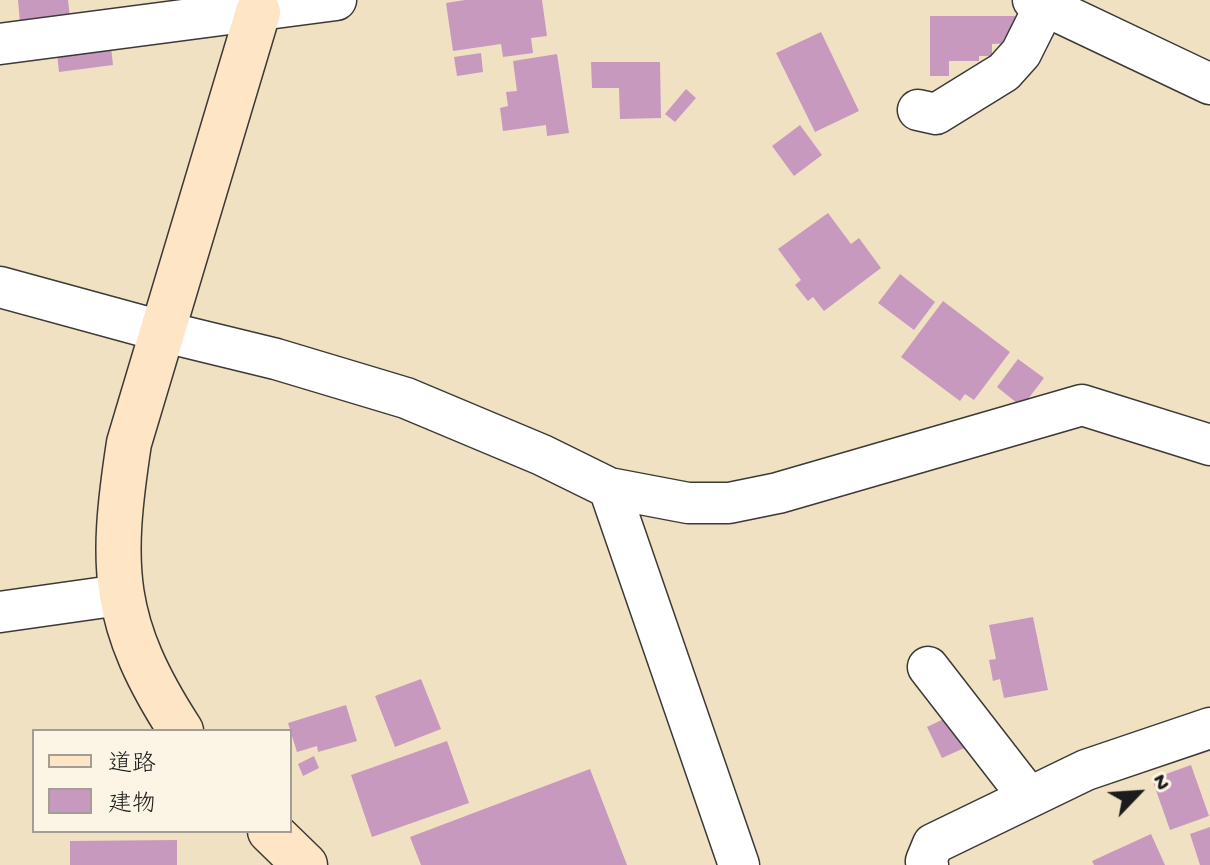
<!DOCTYPE html>
<meta charset="utf-8">
<style>
body{margin:0}
#map{position:relative;width:1210px;height:865px;overflow:hidden;background:#f1e1c3;font-family:"Gochi Hand","Klee One",sans-serif}
canvas{display:block}
.legend{position:absolute;left:32px;top:729px;width:260px;height:104px;box-sizing:border-box;background:#fcf5e5;border:2px solid #a29e95;margin:0;padding:10px 14px;list-style:none;font-size:24px;color:#1c1c1c}
.legend li{display:flex;align-items:center;gap:16px;height:40px}
.legend b{width:40px;border:2px solid #a29e95}
.north{position:absolute;left:1098px;top:753px;width:80px;height:80px;-webkit-text-stroke:6px #fcf5e5;paint-order:stroke;rotate:65deg;font-size:22px;font-weight:700;line-height:32px;text-align:center;color:#1c1c1c}
.north::after{content:'';display:block;margin:auto;width:28px;height:36px;background:#1c1c1c;clip-path:polygon(50% 0,100% 100%,50% 72%,0 100%)}
</style>
<div id="map">
<canvas width="1210" height="865"></canvas>
<ul class="legend">
<li><b style="height:10px;background:#fde5c5"></b>道路</li>
<li><b style="height:22px;background:#c799bf"></b>建物</li>
</ul>
<div class="north">N</div>
</div>
<script>
const context = document.querySelector('canvas').getContext('2d');
context.lineJoin = 'round';
function fill(path, color) {
  context.fillStyle = color;
  context.fill(path, 'evenodd');
}
function strokePath(path, color, width, dash) {
  context.strokeStyle = color;
  context.lineWidth = width;
  context.lineCap = dash ? 'butt' : 'round';
  context.setLineDash(dash || []);
  context.stroke(path);
}
fill(new Path2D(`
 M 18,0 L 68,0 L 70,18 L 20,23 Z
 M 465,0 L 542,0 L 547,36 L 531,38 L 533,53 L 503,57 L 501,44 L 453,51 L 446,3 Z
 M 930,16 L 1015,16 L 1015,43 L 992,44 L 992,56 L 979,56 L 979,61 L 949,61 L 949,76 L 930,76 Z
 M 821,32 L 859,111 L 815,132 L 776,53 Z
 M 111,47 L 113,65 L 59,72 L 57,53 Z
 M 481,53 L 483,72 L 457,76 L 454,57 Z
 M 557,54 L 569,133 L 547,136 L 546,125 L 503,131 L 500,108 L 508,106 L 506,92 L 517,91 L 513,61 Z
 M 591,62 L 660,62 L 661,118 L 620,119 L 619,88 L 592,88 Z
 M 686,89 L 696,98 L 675,122 L 665,114 Z
 M 800,125 L 822,155 L 794,176 L 772,146 Z
 M 828,213 L 851,244 L 859,238 L 881,268 L 824,311 L 813,297 L 808,301 L 795,285 L 801,280 L 778,249 Z
 M 900,274 L 935,302 L 914,330 L 878,303 Z
 M 943,301 L 1010,352 L 974,400 L 965,394 L 960,401 L 901,357 Z
 M 1018,359 L 1044,378 L 1022,407 L 997,387 Z
 M 1033,617 L 1048,690 L 1004,698 L 1000,679 L 993,681 L 989,660 L 996,659 L 989,625 Z
 M 421,679 L 441,729 L 395,747 L 375,696 Z
 M 346,705 L 357,741 L 318,752 L 317,746 L 297,752 L 288,723 Z
 M 956,713 L 971,745 L 942,758 L 927,727 Z
 M 447,741 L 469,803 L 372,837 L 351,775 Z
 M 314,756 L 319,768 L 303,776 L 298,764 Z
 M 1191,765 L 1209,816 L 1170,830 L 1152,779 Z
 M 590,769 L 627,865 L 421,865 L 410,837 Z
 M 1210,827 L 1210,865 L 1200,865 L 1190,834 Z
 M 1151,834 L 1165,865 L 1094,865 L 1092,861 Z
 M 177,840 L 177,865 L 70,865 L 70,841 Z`), '#c799bf');
const street = new Path2D(`
 M 1033,0 L 1210,84
 M 0,44 L 336,0
 M 918,110 L 936,114 L 1004,72 L 1021,53 L 1044,7
 M 0,287 L 161,331 L 276,359 L 406,398 L 542,455 L 609,488 L 688,503 L 729,503 L 778,493 L 1082,405 L 1210,445
 M 609,488 L 739,865
 M 0,612 L 120,595
 M 928,667 L 1028,796
 M 928,865 L 926,861 L 933,844 L 1086,770 L 1210,728`);
const secondary = new Path2D(`
 M 181,731 C 111,623 110,567 129,443 L 258,12
 M 270,831 L 305,865`);
strokePath(street, '#3c3a35', 43);
strokePath(secondary, '#3c3a35', 47);
strokePath(street, '#fff', 40);
strokePath(secondary, '#fde5c5', 44);
</script>
